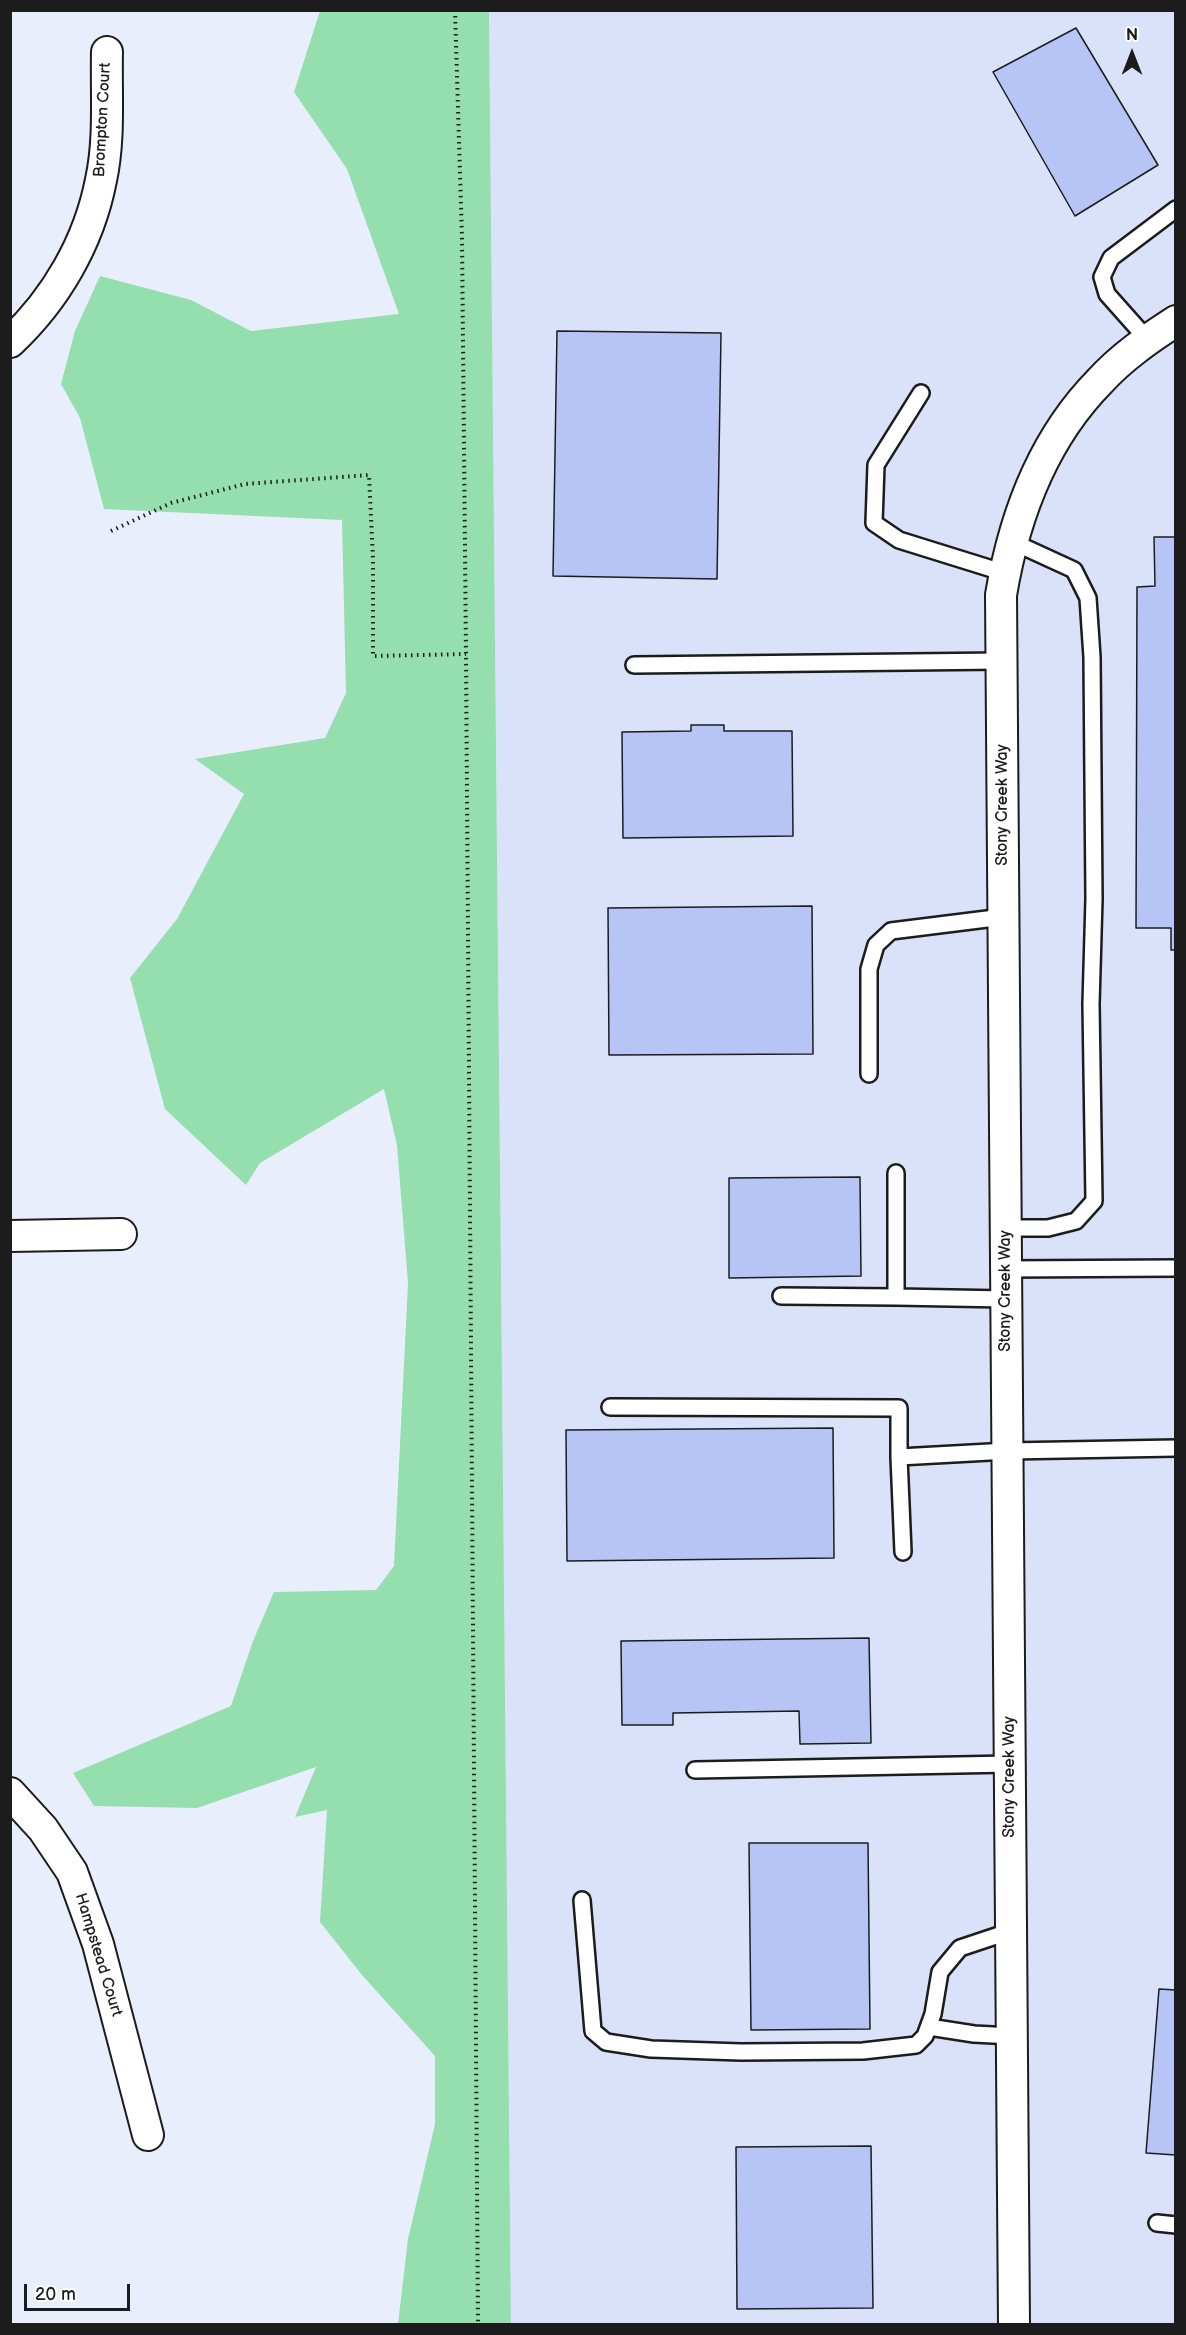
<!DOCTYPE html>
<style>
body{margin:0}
#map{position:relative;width:1186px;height:2335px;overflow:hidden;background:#e9eefc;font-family:"Balsamiq Sans",sans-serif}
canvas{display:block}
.frame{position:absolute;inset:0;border:12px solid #1c1c1c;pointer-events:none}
.north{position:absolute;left:1102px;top:24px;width:60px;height:60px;-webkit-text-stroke:4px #fff;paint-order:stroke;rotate:0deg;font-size:16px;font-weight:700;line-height:24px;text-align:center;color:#1c1c1c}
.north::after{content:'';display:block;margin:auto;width:21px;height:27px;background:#1c1c1c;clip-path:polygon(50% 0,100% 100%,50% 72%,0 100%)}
.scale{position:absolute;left:24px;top:2284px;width:106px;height:27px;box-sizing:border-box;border:3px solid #1c1c1c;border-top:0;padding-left:8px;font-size:18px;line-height:21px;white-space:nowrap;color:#1c1c1c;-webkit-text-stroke:4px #fff;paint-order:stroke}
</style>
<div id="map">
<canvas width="1186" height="2335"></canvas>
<div class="frame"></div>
<div class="north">N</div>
<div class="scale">20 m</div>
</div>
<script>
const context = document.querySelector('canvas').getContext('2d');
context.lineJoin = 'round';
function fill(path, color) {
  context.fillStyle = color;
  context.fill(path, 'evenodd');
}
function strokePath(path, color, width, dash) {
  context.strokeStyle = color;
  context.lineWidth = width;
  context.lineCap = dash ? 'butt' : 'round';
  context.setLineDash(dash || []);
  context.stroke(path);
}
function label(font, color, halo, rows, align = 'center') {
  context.font = font + ' "Balsamiq Sans",sans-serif';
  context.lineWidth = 6;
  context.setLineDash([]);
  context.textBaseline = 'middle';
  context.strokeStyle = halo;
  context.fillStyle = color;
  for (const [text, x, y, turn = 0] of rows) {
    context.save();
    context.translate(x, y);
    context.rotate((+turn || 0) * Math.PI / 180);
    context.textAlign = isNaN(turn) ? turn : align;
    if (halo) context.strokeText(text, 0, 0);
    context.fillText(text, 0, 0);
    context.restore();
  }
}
fill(new Path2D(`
 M 489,11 L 1175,11 L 1175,2324 L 511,2324 Z`), '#dae2fa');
fill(new Path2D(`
 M 320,11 L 489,11 L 511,2324 L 398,2324 L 408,2239 L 435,2124 L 435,2056 L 362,1975 L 320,1922 L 327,1810 L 295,1817 L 316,1767 L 197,1808 L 94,1806 L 73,1773 L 231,1706 L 253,1641 L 274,1592 L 376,1590 L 394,1566 L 408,1283 L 397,1145 L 384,1089 L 260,1163 L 246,1185 L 165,1109 L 130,978 L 177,919 L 244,794 L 195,759 L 325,738 L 346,693 L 342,520 L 104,509 L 80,418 L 61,384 L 75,331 L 100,276 L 191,300 L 251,331 L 399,314 L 347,169 L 294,92 Z`), '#95dfae');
const building = new Path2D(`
 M 1076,28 L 1158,165 L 1075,216 L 993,72 Z
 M 557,331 L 721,333 L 717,579 L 553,576 Z
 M 1154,537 L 1176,537 L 1176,950 L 1171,950 L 1171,928 L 1136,928 L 1137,587 L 1155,586 Z
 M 691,725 L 724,725 L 724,731 L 792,731 L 793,836 L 623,838 L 622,732 L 691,731 Z
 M 812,906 L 813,1054 L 609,1055 L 608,908 Z
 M 860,1177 L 861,1276 L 729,1278 L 729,1178 Z
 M 833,1428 L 834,1558 L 567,1561 L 566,1430 Z
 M 869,1638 L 871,1743 L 800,1744 L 799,1711 L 673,1713 L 673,1725 L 622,1725 L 621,1641 Z
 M 749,1843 L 868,1843 L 870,2029 L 751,2030 Z
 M 1159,1989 L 1176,1990 L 1176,2155 L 1146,2153 Z
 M 871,2146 L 873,2308 L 737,2309 L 736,2147 Z`);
fill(building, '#b6c5f5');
strokePath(building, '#1c1c1c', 1.5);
const lane = new Path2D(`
 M 1147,339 L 1107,294 L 1102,277 L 1111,258 L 1176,209
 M 921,393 L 876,465 L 874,523 L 899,540 L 1005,573
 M 634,665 L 1002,661
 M 869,1074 L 869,969 L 876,945 L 891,931 L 1003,917
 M 896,1173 L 896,1297 L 1006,1299
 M 1006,1228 L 1048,1228 L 1076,1221 L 1094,1201 L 1091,1004 L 1094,899 L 1092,657 L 1088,598 L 1074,570 L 1013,542
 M 1006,1269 L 1176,1268
 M 781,1296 L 896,1297
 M 610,1407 L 899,1408 L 899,1457 L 1008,1451 L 1176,1448
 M 899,1457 L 903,1552
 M 695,1770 L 1010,1764
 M 582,1900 L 593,2031 L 606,2042 L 651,2049 L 741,2052 L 863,2051 L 916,2045 L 925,2036 L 933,2014 L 940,1972 L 960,1948 L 1011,1931
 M 929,2027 L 974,2034 L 1012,2036
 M 1157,2223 L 1176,2225`);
const street = new Path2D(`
 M 10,342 C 56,299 89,242 101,180 C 110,139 106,94 107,52
 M 10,1236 L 121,1234
 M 10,1793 L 43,1829 L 72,1872 L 98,1944 L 148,2135
 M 1014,2324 L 1001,595 C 1014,517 1043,439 1100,381 C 1122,357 1148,339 1176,321`);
strokePath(lane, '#1c1c1c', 20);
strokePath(street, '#1c1c1c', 34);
strokePath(new Path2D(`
 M 455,10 L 462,238 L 466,654 L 478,2324
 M 111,531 L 171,503 L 245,484 L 369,475 L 373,559 L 373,656 L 466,654`), '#1c1c1c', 4, [1.5, 4.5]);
strokePath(lane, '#fff', 15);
strokePath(street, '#fff', 30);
label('16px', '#1c1c1c', '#fff', [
 ["Brompton Court",103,120,-87],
 ["Stony Creek Way",1003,805,-90],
 ["Stony Creek Way",1006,1291,-90],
 ["Stony Creek Way",1010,1777,-90],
 ["Hampstead Court",98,1955,73]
]);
</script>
